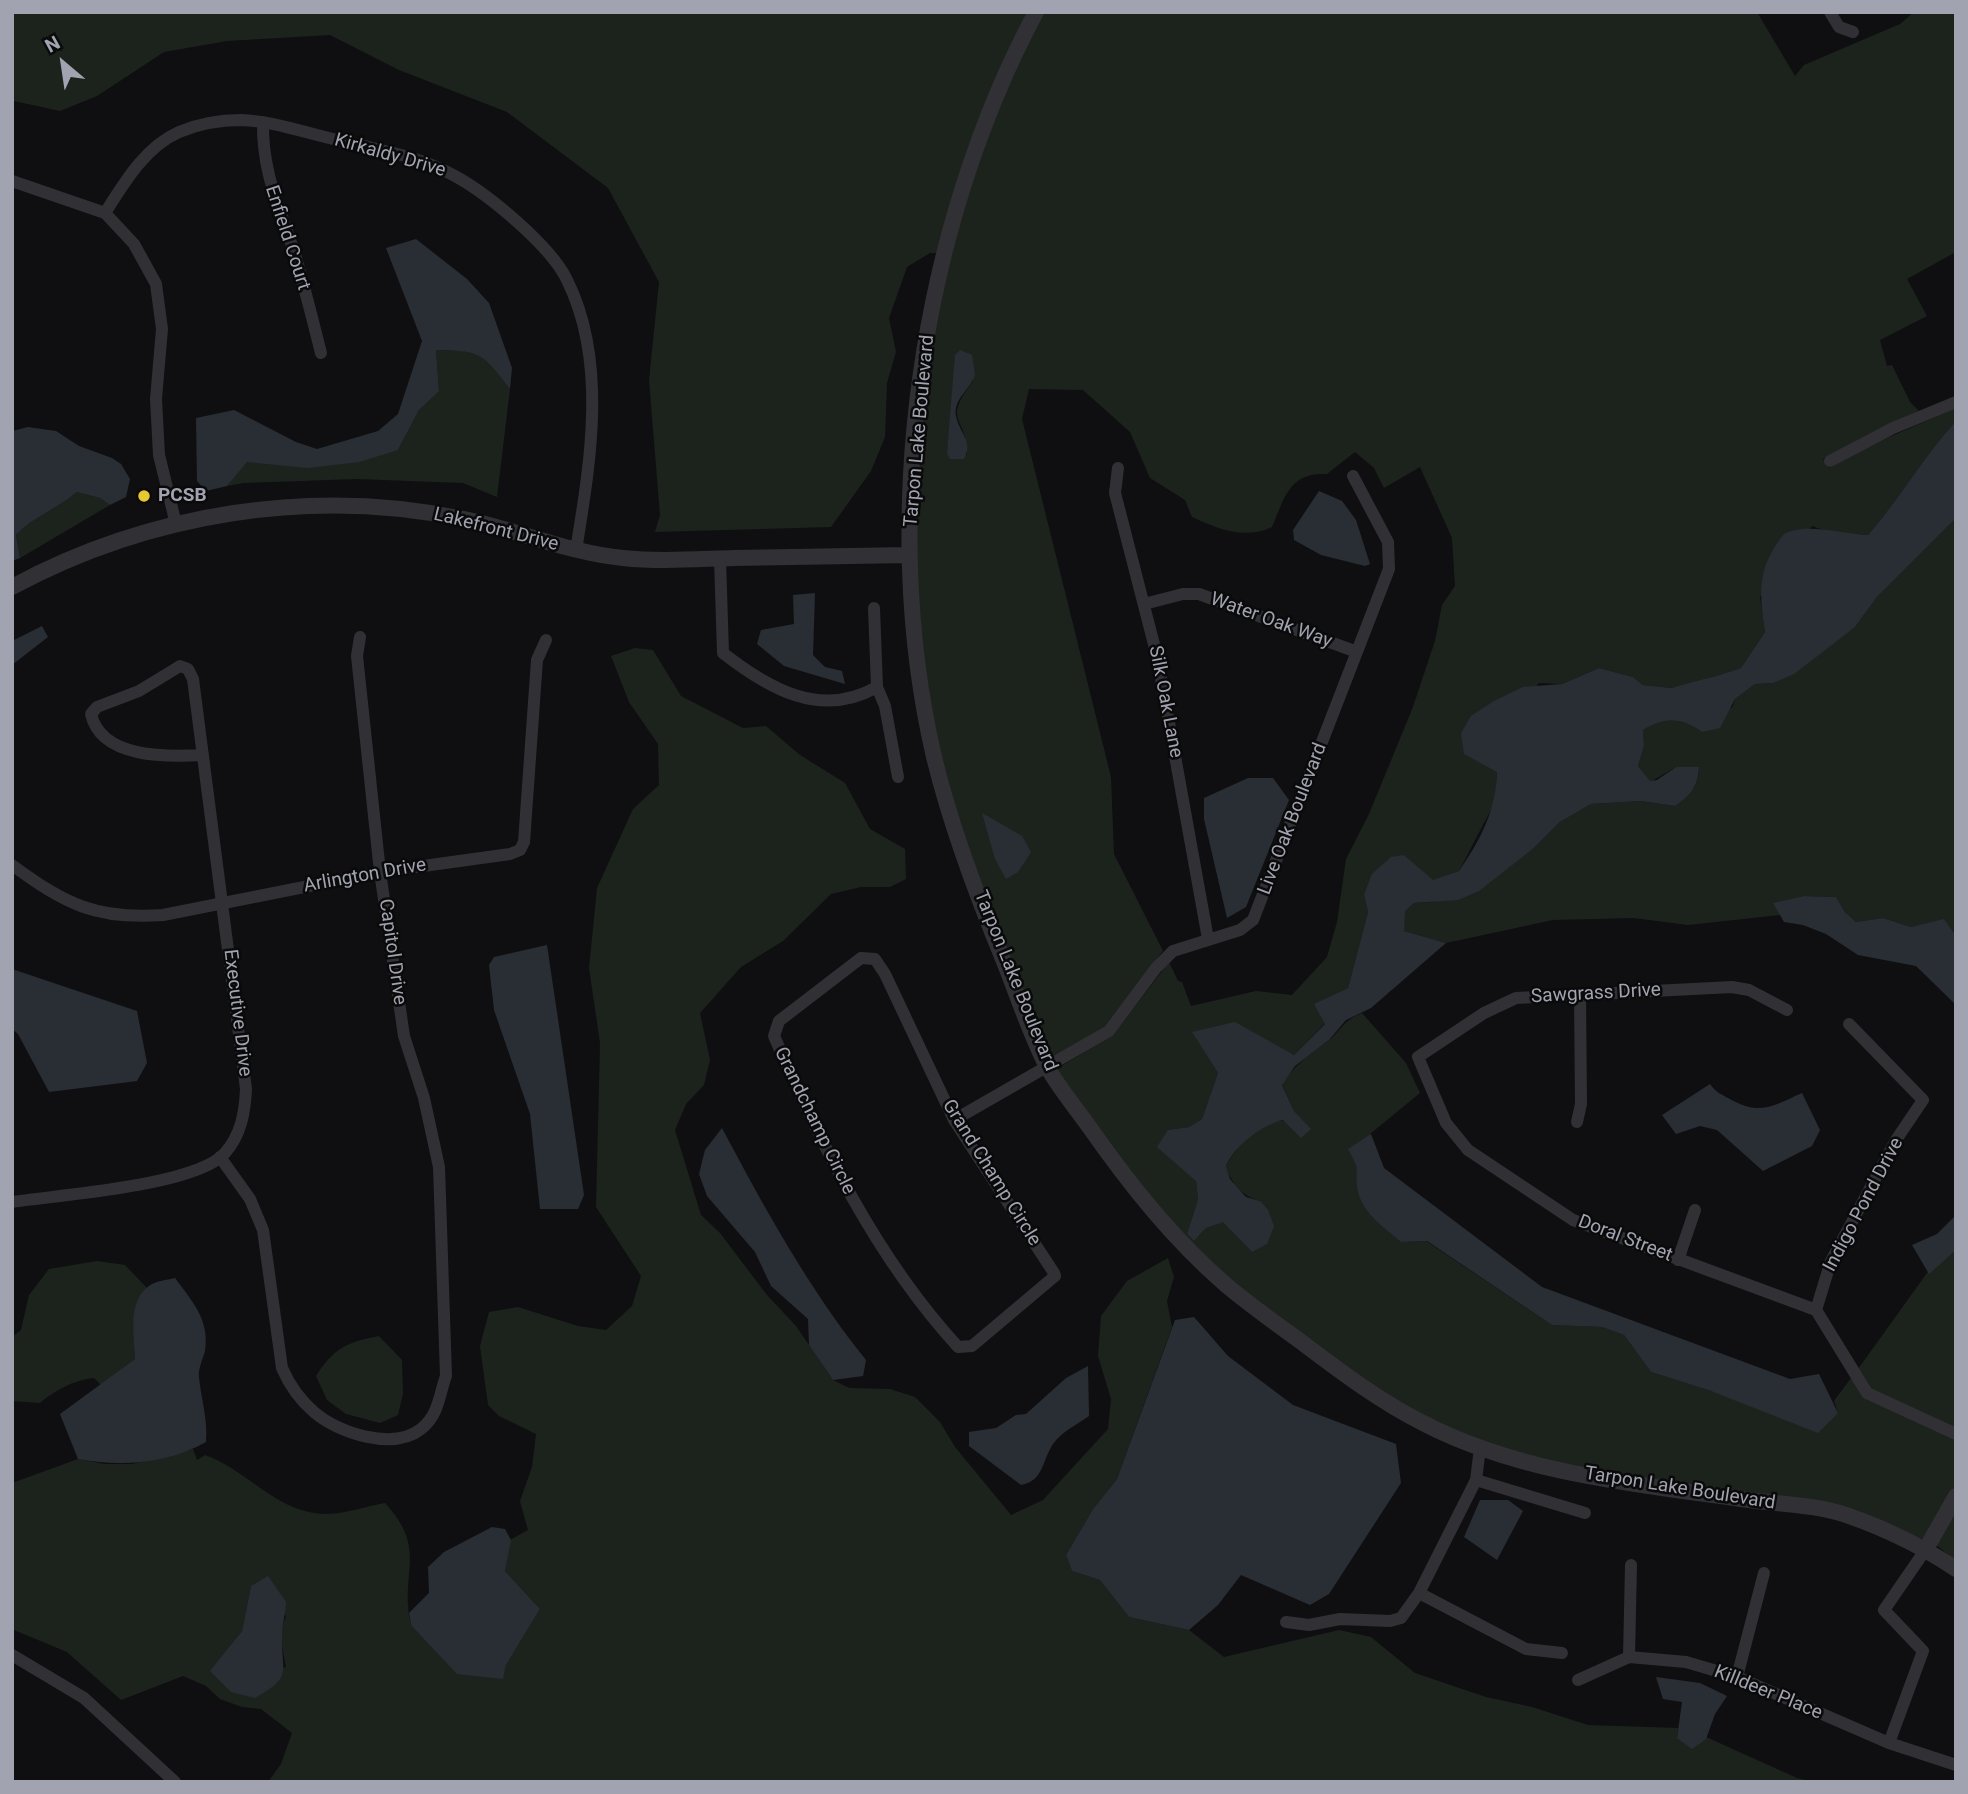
<!DOCTYPE html>
<style>
body{margin:0}
#map{position:relative;width:1968px;height:1794px;overflow:hidden;background:#0f0f11;font-family:Roboto,sans-serif}
canvas{display:block}
.frame{position:absolute;inset:0;border:14px solid #a1a3b1;pointer-events:none}
.north{position:absolute;left:28px;top:28px;width:70px;height:70px;-webkit-text-stroke:5px #0b0a0b;paint-order:stroke;rotate:331deg;font-size:19px;font-weight:700;line-height:28px;text-align:center;color:#a1a3b1}
.north::after{content:'';display:block;margin:auto;width:24px;height:32px;background:#a1a3b1;clip-path:polygon(50% 0,100% 100%,50% 72%,0 100%)}
</style>
<div id="map">
<canvas width="1968" height="1794"></canvas>
<div class="frame"></div>
<div class="north">N</div>
</div>
<script>
const context = document.querySelector('canvas').getContext('2d');
context.lineJoin = 'round';
function fill(path, color) {
  context.fillStyle = color;
  context.fill(path, 'evenodd');
}
function strokePath(path, color, width, dash) {
  context.strokeStyle = color;
  context.lineWidth = width;
  context.lineCap = dash ? 'butt' : 'round';
  context.setLineDash(dash || []);
  context.stroke(path);
}
function label(font, color, halo, rows, align = 'center') {
  context.font = font + ' Roboto,sans-serif';
  context.lineWidth = 5;
  context.setLineDash([]);
  context.textBaseline = 'middle';
  context.strokeStyle = halo;
  context.fillStyle = color;
  for (const [text, x, y, turn = 0] of rows) {
    context.save();
    context.translate(x, y);
    context.rotate((+turn || 0) * Math.PI / 180);
    context.textAlign = isNaN(turn) ? turn : align;
    if (halo) context.strokeText(text, 0, 0);
    context.fillText(text, 0, 0);
    context.restore();
  }
}
fill(new Path2D(`
 M 12,12 L 1030,12 L 940,253 L 930,253 L 907,267 L 889,318 L 896,352 L 887,383 L 885,437 L 871,471 L 831,527 L 655,532 L 660,515 L 649,380 L 659,282 L 608,188 L 507,112 L 399,70 L 330,35 L 227,41 L 164,52 L 97,96 L 60,111 L 14,101 Z
 M 1042,12 L 1757,12 L 1795,76 L 1804,65 L 1900,24 L 1914,12 L 1956,12 L 1956,252 L 1907,279 L 1927,316 L 1880,340 L 1887,366 L 1892,365 L 1910,402 L 1919,411 L 1823,459 L 1829,468 L 1871,445 L 1956,408 L 1956,421 C 1923,457 1900,498 1868,535 L 1831,533 L 1812,526 L 1760,597 L 1765,632 L 1741,668 L 1694,683 L 1671,688 L 1643,685 L 1633,677 L 1599,668 L 1562,684 L 1539,683 L 1479,760 L 1497,771 L 1496,800 L 1459,871 L 1433,881 L 1404,855 L 1364,895 L 1368,912 L 1348,988 L 1315,1004 L 1325,1023 L 1294,1055 L 1261,1038 L 1193,1033 L 1218,1073 L 1202,1119 L 1189,1127 L 1168,1130 L 1196,1181 L 1198,1199 L 1187,1234 L 1194,1241 L 1206,1228 L 1223,1221 L 1252,1252 L 1260,1201 C 1242,1196 1232,1184 1226,1167 C 1234,1149 1263,1118 1284,1121 C 1292,1122 1302,1126 1310,1129 L 1294,1111 L 1282,1084 C 1295,1065 1309,1055 1327,1042 C 1342,1030 1341,1022 1362,1013 L 1406,1063 L 1420,1093 L 1370,1134 L 1357,1186 L 1401,1242 L 1426,1241 L 1552,1325 L 1602,1327 L 1624,1335 L 1651,1372 L 1711,1391 L 1838,1413 L 1834,1401 L 1851,1378 L 1956,1440 L 1956,1485 L 1925,1540 L 1901,1532 L 1603,1474 L 1479,1442 L 1423,1418 L 1334,1360 L 1230,1281 L 1177,1231 L 1133,1180 L 1055,1070 L 1113,1035 L 1169,962 L 1178,981 L 1182,982 L 1191,1006 L 1256,991 L 1292,995 L 1327,957 L 1337,922 L 1346,859 L 1369,814 L 1413,707 L 1435,641 L 1442,605 L 1455,586 L 1452,538 L 1420,467 L 1384,488 L 1374,468 L 1355,452 L 1327,474 C 1289,472 1285,497 1272,527 C 1245,540 1218,529 1192,517 L 1185,500 L 1150,478 L 1130,432 L 1083,390 L 1029,389 L 1022,419 L 1111,777 L 1114,854 L 1163,951 L 1106,1026 L 1050,1060 C 1018,983 988,908 963,829 C 955,805 945,781 939,756 C 898,568 912,356 974,173 C 993,118 1018,65 1042,12 ZM 958,351 L 973,381 C 941,424 967,413 967,455 L 947,453 Z
 M 436,350 C 482,351 482,352 510,389 L 497,497 L 463,483 L 357,479 L 244,483 L 227,486 L 246,462 L 398,450 L 419,410 L 439,390 Z
 M 77,492 L 100,498 L 110,505 L 20,558 L 16,535 C 33,517 57,509 77,492 Z
 M 1956,518 L 1956,936 L 1944,920 L 1911,927 L 1883,918 L 1856,922 L 1845,912 L 1836,897 L 1804,896 L 1774,903 L 1780,915 L 1688,925 L 1633,918 L 1553,920 L 1446,943 L 1404,931 L 1404,911 L 1414,903 L 1434,902 L 1512,863 L 1535,847 L 1560,822 L 1591,804 L 1641,801 L 1675,806 C 1690,795 1699,787 1699,767 L 1676,767 L 1650,782 L 1638,766 L 1644,746 L 1643,730 C 1665,717 1681,717 1702,732 L 1733,706 L 1735,699 L 1755,684 L 1773,683 L 1855,627 L 1877,597 Z
 M 635,648 L 653,650 L 681,696 L 743,728 L 766,726 L 800,755 L 845,783 L 870,829 L 905,849 L 906,879 L 890,887 L 861,887 L 831,894 L 783,941 L 741,967 L 700,1013 L 710,1060 L 704,1085 L 686,1104 L 675,1130 L 701,1215 L 720,1233 L 767,1295 L 796,1326 L 833,1380 L 849,1388 L 890,1389 L 915,1397 L 940,1422 L 955,1447 L 1011,1515 L 1043,1500 L 1108,1429 L 1111,1399 L 1098,1356 L 1101,1316 L 1127,1281 L 1168,1258 L 1174,1277 L 1167,1301 L 1172,1327 L 1117,1479 L 1093,1509 L 1066,1555 L 1072,1571 L 1100,1580 L 1129,1617 L 1189,1630 L 1224,1657 L 1339,1630 L 1371,1637 L 1415,1673 L 1486,1697 L 1532,1707 L 1588,1725 L 1678,1728 L 1677,1738 L 1706,1737 L 1797,1778 L 1814,1782 L 268,1782 L 281,1764 L 292,1733 L 261,1709 L 242,1707 L 220,1699 L 206,1686 L 183,1676 L 121,1700 L 67,1652 L 14,1630 L 12,1483 L 78,1459 L 104,1464 L 132,1464 L 193,1449 L 197,1460 L 205,1455 C 243,1468 274,1508 315,1513 C 338,1517 362,1507 385,1503 C 429,1551 399,1572 411,1625 L 503,1678 L 506,1665 L 540,1609 L 505,1571 L 510,1540 L 528,1530 L 520,1501 L 532,1467 L 536,1434 L 499,1416 L 488,1405 L 480,1346 L 489,1312 L 518,1307 L 578,1326 L 606,1330 L 632,1306 L 641,1276 L 596,1207 L 600,1043 L 589,968 L 597,888 L 633,809 L 659,785 L 658,744 L 629,702 L 611,656 ZM 268,1577 L 279,1595 L 286,1617 C 278,1632 283,1650 286,1667 L 211,1671 L 242,1631 L 251,1586 Z
 M 1956,1250 L 1956,1428 L 1870,1389 L 1858,1369 L 1927,1273 Z
 M 97,1261 L 125,1265 L 147,1288 C 129,1307 134,1335 135,1359 L 101,1385 L 94,1378 C 74,1380 55,1390 40,1403 L 12,1401 L 12,1337 L 21,1330 L 29,1295 L 49,1269 Z
 M 379,1336 L 402,1360 L 403,1393 L 398,1415 L 380,1423 L 346,1414 L 327,1400 L 316,1376 C 334,1348 347,1342 379,1336 Z
 M 1956,1508 L 1956,1561 L 1935,1544 Z`), '#1c231d');
fill(new Path2D(`
 M 416,239 L 467,279 L 489,303 L 512,368 L 510,389 C 482,353 482,351 436,350 L 439,391 L 419,410 L 398,450 L 359,462 L 308,468 L 247,462 L 227,486 L 206,491 L 197,481 L 196,418 L 234,410 L 296,442 L 317,449 L 378,431 L 398,414 L 422,341 L 386,248 Z
 M 960,350 L 972,355 L 975,375 C 970,390 953,399 956,416 C 959,432 974,442 964,459 L 950,459 L 947,453 L 955,355 Z
 M 1956,421 L 1956,518 L 1877,597 L 1855,627 L 1794,674 L 1773,683 L 1755,684 L 1735,699 L 1720,728 L 1702,732 C 1681,717 1665,717 1643,730 L 1644,746 L 1638,766 L 1650,781 L 1657,780 L 1676,767 L 1699,767 C 1698,787 1691,795 1675,806 L 1641,801 L 1591,804 L 1560,822 L 1535,847 L 1479,891 L 1458,900 L 1414,903 L 1405,911 L 1404,931 L 1446,943 L 1371,1008 L 1346,1020 L 1329,1040 L 1295,1066 L 1282,1085 L 1294,1111 L 1311,1129 L 1301,1138 L 1283,1120 C 1261,1125 1235,1146 1226,1166 L 1230,1179 L 1246,1197 L 1260,1201 L 1268,1210 L 1274,1226 L 1267,1244 L 1252,1252 L 1223,1222 L 1206,1228 L 1194,1241 L 1187,1234 L 1198,1199 L 1196,1181 L 1157,1147 L 1168,1130 L 1189,1127 L 1202,1119 L 1218,1073 L 1192,1032 L 1235,1022 L 1294,1055 L 1325,1024 L 1314,1004 L 1348,988 L 1368,912 L 1364,895 L 1372,874 L 1391,857 L 1404,855 L 1433,880 L 1459,871 C 1481,839 1496,810 1497,772 L 1464,754 L 1461,733 L 1471,716 L 1494,701 L 1523,687 L 1562,684 L 1599,668 L 1633,677 L 1643,685 L 1671,688 L 1716,676 L 1741,668 L 1765,632 C 1759,591 1757,568 1784,534 C 1807,522 1841,534 1868,535 C 1900,498 1923,457 1956,421 Z
 M 28,427 L 56,431 L 79,446 L 112,458 L 121,464 L 130,479 L 126,497 L 110,505 L 100,498 L 77,492 C 57,509 33,517 16,535 L 20,558 L 12,561 L 12,431 Z
 M 1319,491 L 1342,501 L 1356,520 L 1370,564 L 1365,566 L 1321,555 L 1294,540 L 1293,530 Z
 M 815,593 L 813,655 L 825,667 L 842,671 L 845,684 L 784,666 L 757,644 L 761,630 L 794,624 L 793,595 Z
 M 42,626 L 48,637 L 12,665 L 12,641 Z
 M 1248,778 L 1273,778 L 1289,800 L 1246,907 L 1227,918 L 1204,819 L 1204,798 Z
 M 982,813 L 1022,836 L 1031,852 L 1018,872 L 1006,879 L 995,859 Z
 M 1804,896 L 1836,897 L 1845,912 L 1856,922 L 1883,918 L 1911,927 L 1944,919 L 1956,936 L 1956,1005 L 1916,966 L 1858,955 L 1826,934 L 1803,925 L 1784,922 L 1773,903 Z
 M 547,945 L 584,1195 L 578,1209 L 540,1209 L 530,1114 L 494,1010 L 489,965 L 494,957 Z
 M 12,969 L 137,1011 L 147,1063 L 137,1081 L 49,1092 L 18,1034 L 12,1029 Z
 M 1710,1084 C 1715,1091 1720,1094 1728,1098 C 1759,1116 1771,1107 1802,1093 L 1820,1130 L 1812,1146 L 1763,1171 L 1717,1130 L 1700,1126 L 1676,1134 L 1662,1115 Z
 M 722,1128 C 765,1209 809,1289 866,1360 L 863,1376 L 833,1380 L 809,1345 L 808,1319 L 771,1286 L 755,1252 L 707,1196 L 699,1174 L 705,1150 Z
 M 1371,1134 L 1384,1168 L 1542,1287 L 1790,1379 L 1819,1374 L 1838,1413 L 1818,1433 L 1711,1391 L 1651,1372 L 1624,1335 L 1602,1327 L 1552,1325 L 1427,1241 L 1401,1242 C 1383,1226 1360,1212 1357,1186 C 1356,1164 1360,1171 1348,1149 Z
 M 1956,1215 L 1956,1250 L 1929,1274 L 1912,1245 L 1937,1234 Z
 M 175,1278 C 192,1301 210,1320 205,1351 C 203,1359 198,1368 199,1377 C 201,1399 208,1419 206,1442 C 167,1464 121,1467 78,1459 L 60,1414 L 135,1359 C 134,1337 127,1301 149,1286 C 155,1281 167,1280 175,1278 Z
 M 1194,1317 L 1228,1356 L 1293,1405 L 1396,1444 L 1401,1483 L 1329,1594 L 1310,1605 L 1241,1575 L 1218,1605 L 1189,1630 L 1129,1617 L 1100,1580 L 1072,1571 L 1066,1555 L 1093,1509 L 1117,1479 L 1175,1320 Z
 M 1088,1366 L 1089,1416 C 1078,1424 1061,1432 1053,1444 C 1042,1460 1044,1481 1021,1485 L 969,1446 L 969,1432 L 996,1428 L 1016,1415 L 1026,1414 L 1066,1378 Z
 M 1480,1500 L 1508,1500 L 1523,1511 L 1497,1560 L 1464,1537 Z
 M 492,1527 L 505,1529 L 511,1540 L 505,1571 L 540,1609 L 506,1665 L 503,1679 L 457,1674 L 411,1625 L 409,1613 L 429,1593 L 428,1567 L 444,1552 Z
 M 268,1576 L 286,1602 C 286,1614 282,1623 282,1635 C 281,1673 294,1676 255,1698 L 231,1692 L 210,1671 L 242,1631 L 251,1586 Z
 M 1656,1677 L 1700,1683 L 1727,1696 L 1715,1714 L 1706,1739 L 1692,1749 L 1677,1738 L 1682,1702 L 1663,1699 Z`), '#292e35');
strokePath(new Path2D(`
 M 1830,12 L 1839,27 L 1853,32
 M 263,122 C 262,175 281,209 296,258 C 305,289 313,321 321,353
 M 12,181 L 105,213 L 134,244 L 156,284 L 162,329 L 156,399 L 159,455 L 176,524
 M 105,213 C 124,183 145,147 179,132 C 198,124 221,120 241,120 C 271,121 300,131 329,138 C 370,148 418,155 455,176 C 488,194 551,246 567,280 C 608,362 590,464 576,550
 M 1830,461 L 1893,428 L 1956,402
 M 1118,468 L 1115,493 L 1157,656 L 1208,939
 M 720,559 L 723,653 C 769,689 821,719 877,687 L 885,706 L 898,777
 M 1144,604 L 1183,594 L 1199,594 L 1357,652
 M 874,608 L 877,687
 M 12,865 C 65,904 96,920 163,915 L 380,872 L 510,854 L 520,850 L 524,842 L 537,660 L 546,640
 M 861,958 L 875,959 L 885,974 L 954,1120 L 1054,1273 L 1055,1276 L 972,1346 L 958,1347 C 875,1256 823,1148 774,1036 L 779,1021 Z
 M 1787,1010 L 1749,990 L 1732,987 L 1516,998 L 1484,1013 L 1418,1057 L 1446,1123 L 1468,1150 L 1573,1220 L 1816,1310
 M 1849,1024 L 1923,1100 L 1896,1140 L 1831,1261 L 1816,1310 L 1867,1393 L 1956,1434
 M 954,1120 L 1109,1031 L 1156,968 L 1173,951 L 1240,930 L 1253,920 L 1389,569 L 1388,542 L 1353,476
 M 1577,1122 L 1581,1104 L 1580,994
 M 220,1157 L 250,1199 L 263,1230 L 282,1368 C 289,1384 300,1400 314,1412 C 338,1433 393,1451 421,1429 C 439,1415 439,1395 446,1376 L 439,1167 L 424,1098 L 404,1036 L 380,872 L 357,656 L 360,637
 M 12,1202 C 58,1195 196,1186 225,1153 C 241,1135 245,1112 246,1089 L 193,679 L 188,669 L 180,666 L 139,691 L 97,707 L 91,714 C 101,759 168,757 203,755
 M 1678,1260 L 1695,1210
 M 1476,1480 L 1585,1513
 M 1419,1593 L 1526,1649 L 1562,1653
 M 1286,1622 L 1309,1625 L 1340,1619 L 1390,1621 L 1401,1618 L 1419,1593 L 1476,1480 L 1480,1448
 M 12,1655 L 84,1698 L 175,1782
 M 1629,1657 L 1631,1565
 M 1737,1677 L 1764,1573
 M 1578,1680 L 1629,1657 L 1686,1662 L 1737,1677 L 1889,1743 L 1956,1765
 M 1889,1743 L 1923,1651 L 1884,1610 L 1926,1549`), '#313035', 12);
strokePath(new Path2D(`
 M 1036,12 C 920,229 878,517 934,757 C 950,823 979,901 1005,964 C 1018,997 1030,1033 1046,1065 C 1058,1087 1076,1108 1090,1128 C 1130,1185 1173,1239 1226,1285 C 1251,1306 1278,1325 1304,1344 C 1341,1372 1381,1402 1423,1423 C 1519,1473 1634,1484 1741,1499 C 1775,1504 1816,1504 1849,1516 C 1886,1529 1923,1547 1956,1569
 M 12,587 C 149,513 312,487 464,519 C 518,530 569,553 623,558 C 660,562 697,559 734,558 C 793,557 851,556 909,555
 M 1926,1549 L 1956,1496`), '#313035', 16);
for (const [x, y, r, color] of [
 [144,496,7,"#e9c92f"]
]) {
  const dot = new Path2D();
  dot.arc(x, y, r, 0, 2 * Math.PI);
  context.fillStyle = color;
  context.fill(dot);
  strokePath(dot, '#0b0a0b', 2.5);
}
label('19px', '#a1a3b1', '#0b0a0b', [
 ["Kirkaldy Drive",390,156,16],
 ["Enfield Court",287,238,72],
 ["Tarpon Lake Boulevard",920,431,-85],
 ["Lakefront Drive",496,530,14],
 ["Water Oak Way",1271,621,20],
 ["Silk Oak Lane",1165,702,79],
 ["Live Oak Boulevard",1293,819,-69],
 ["Arlington Drive",365,876,-10],
 ["Capitol Drive",392,952,82],
 ["Tarpon Lake Boulevard",1015,981,68],
 ["Sawgrass Drive",1596,994,-3],
 ["Executive Drive",237,1013,83],
 ["Grandchamp Circle",814,1121,64],
 ["Grand Champ Circle",991,1173,58],
 ["Indigo Pond Drive",1864,1205,-62],
 ["Doral Street",1625,1239,21],
 ["Tarpon Lake Boulevard",1680,1489,9],
 ["Killdeer Place",1768,1693,22]
]);
label('bold 19px', '#a1a3b1', '#0b0a0b', [
 ["PCSB",158,496]
], 'left');
</script>
